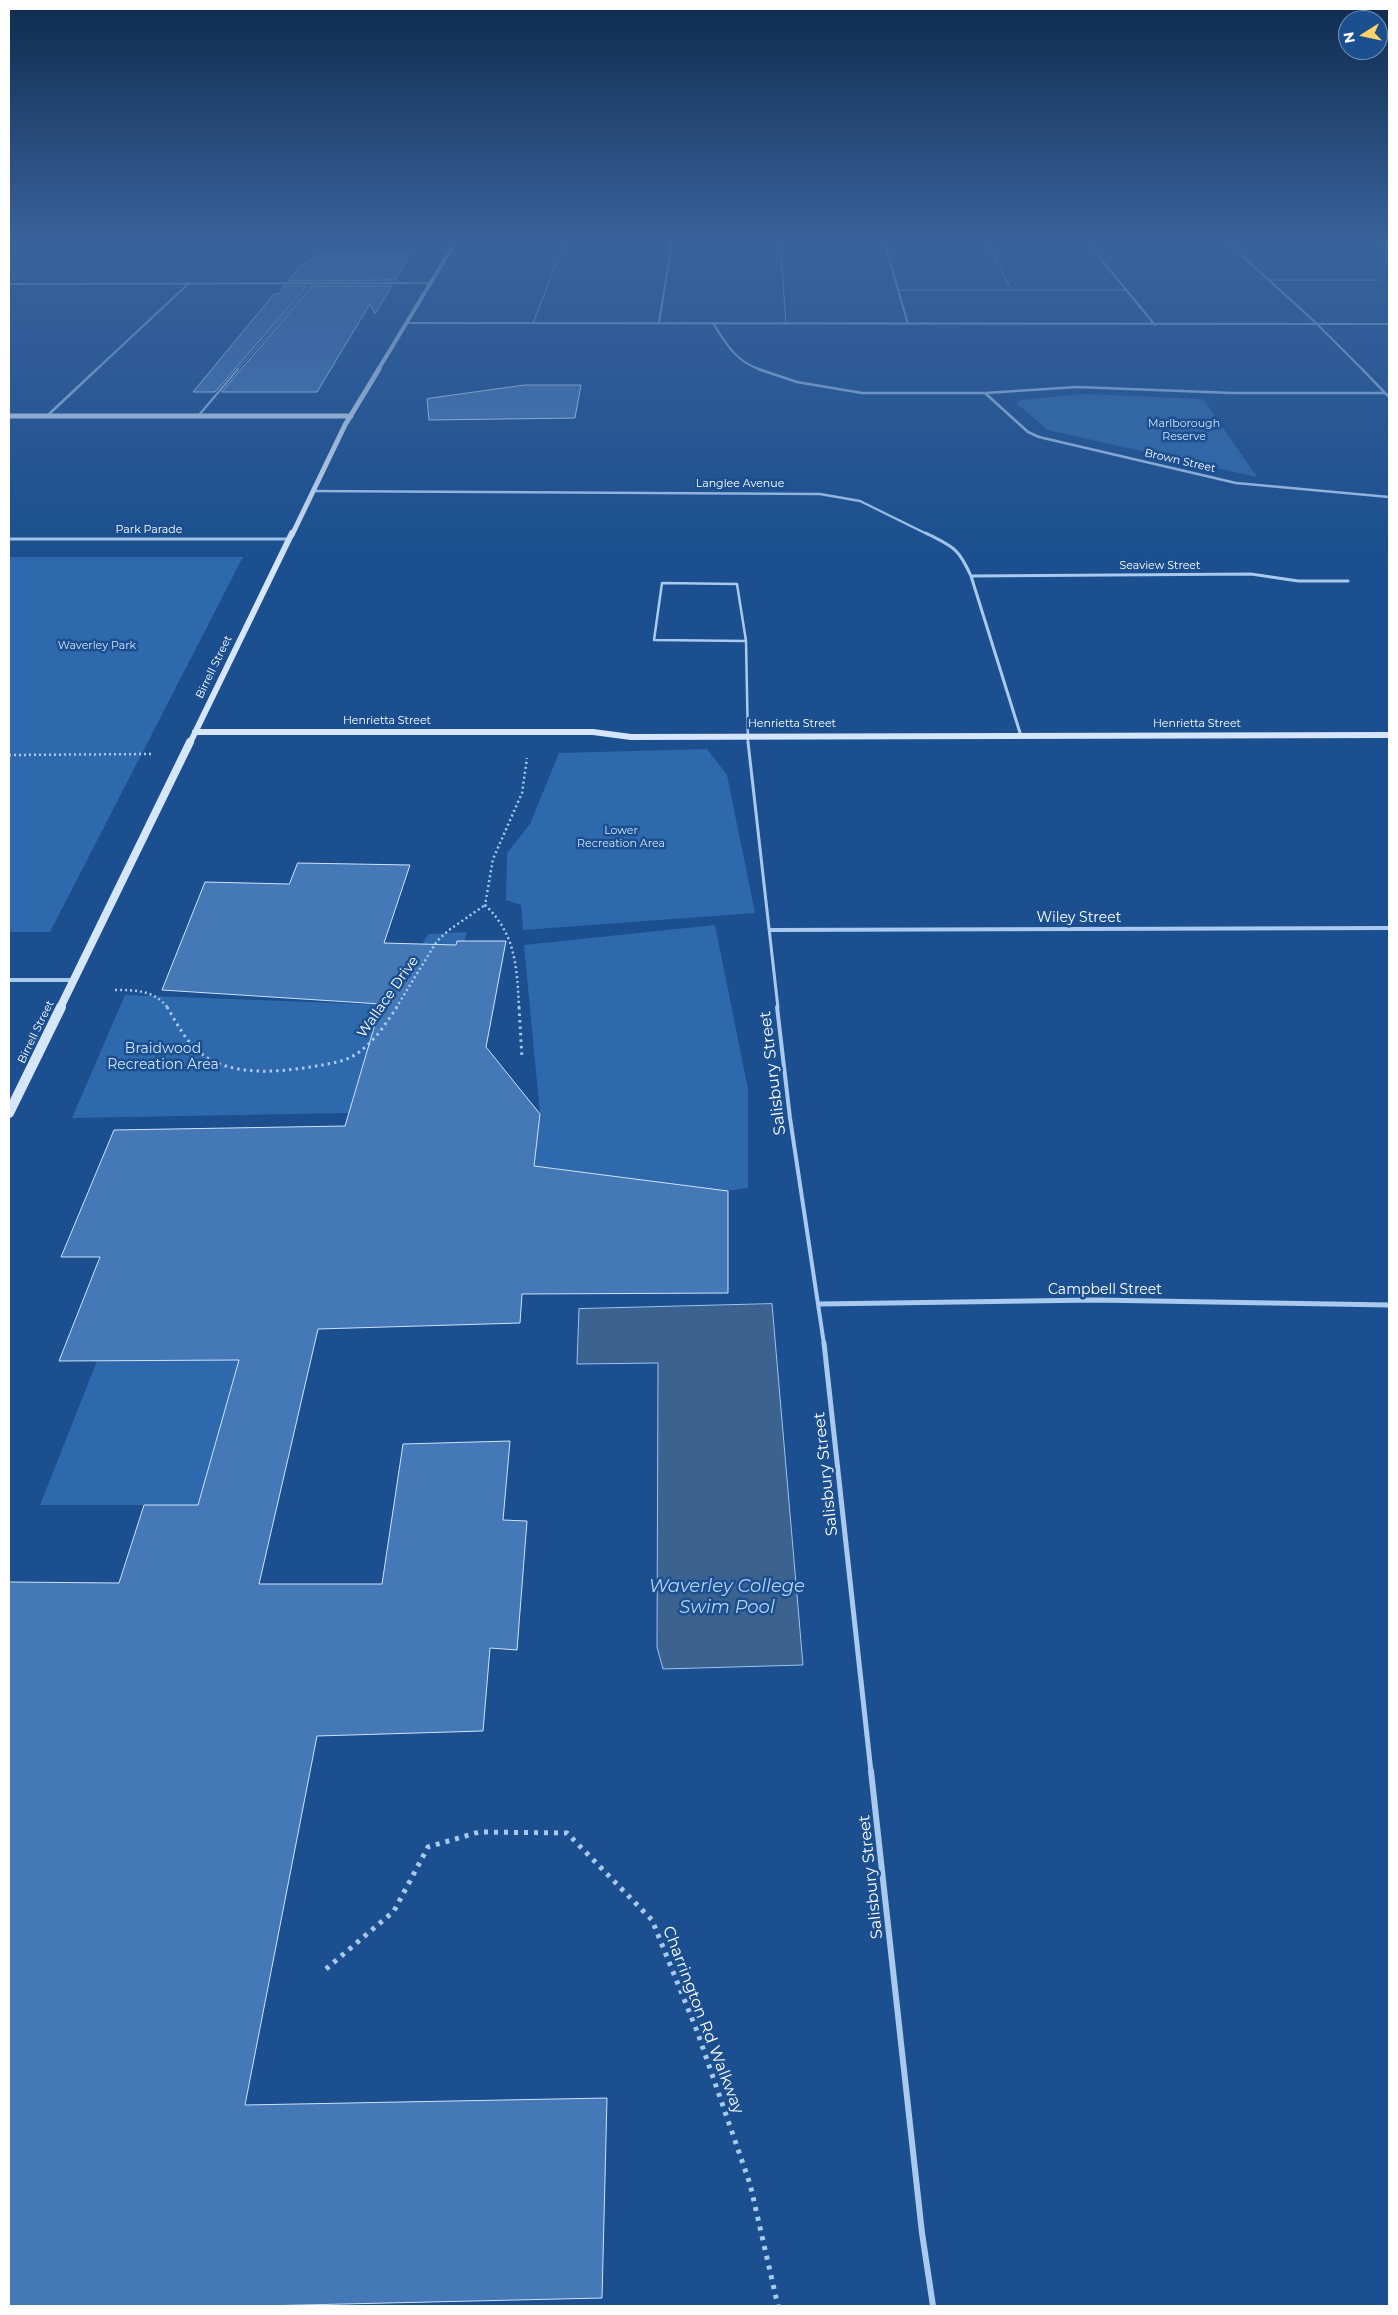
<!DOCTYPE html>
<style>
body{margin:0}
#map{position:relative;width:1398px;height:2315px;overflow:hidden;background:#1b4f8f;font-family:Montserrat,sans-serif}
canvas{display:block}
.frame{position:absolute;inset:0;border:10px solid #fff;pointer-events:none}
.north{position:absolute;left:1338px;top:10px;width:50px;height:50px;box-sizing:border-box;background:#1b4f8f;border:1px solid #7695bc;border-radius:50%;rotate:260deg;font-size:14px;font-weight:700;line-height:20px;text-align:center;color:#fff}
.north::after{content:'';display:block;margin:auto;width:18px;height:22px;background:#ffd166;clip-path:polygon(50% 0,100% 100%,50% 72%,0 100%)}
</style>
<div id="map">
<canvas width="1398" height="2315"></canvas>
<div class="frame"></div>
<div class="north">N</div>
</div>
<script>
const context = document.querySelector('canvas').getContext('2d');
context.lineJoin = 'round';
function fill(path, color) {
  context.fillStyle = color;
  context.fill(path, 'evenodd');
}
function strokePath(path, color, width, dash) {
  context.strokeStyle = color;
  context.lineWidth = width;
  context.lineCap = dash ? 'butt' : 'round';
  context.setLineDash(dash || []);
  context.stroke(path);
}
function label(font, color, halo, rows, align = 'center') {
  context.font = font + ' Montserrat,sans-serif';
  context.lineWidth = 5;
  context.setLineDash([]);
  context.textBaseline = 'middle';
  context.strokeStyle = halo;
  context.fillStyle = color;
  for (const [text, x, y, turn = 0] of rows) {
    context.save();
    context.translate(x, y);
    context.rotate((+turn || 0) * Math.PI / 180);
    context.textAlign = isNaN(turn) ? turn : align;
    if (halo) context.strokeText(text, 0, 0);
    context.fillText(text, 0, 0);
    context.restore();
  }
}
fill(new Path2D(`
 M 1084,394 L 1203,399 L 1257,477 L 1048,430 L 1016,403 L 1021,400 Z
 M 9,557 L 243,557 L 50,932 L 9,932 Z
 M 707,749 L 727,775 L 755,913 L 523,930 L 521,905 L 506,900 L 507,853 L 530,824 L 559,753 Z
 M 715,925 L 748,1089 L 748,1188 L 551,1214 L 534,1166 L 540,1114 L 524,945 Z
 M 467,932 L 432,1047 L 369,1046 L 349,1113 L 72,1118 L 125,995 L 390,1005 L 428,934 Z
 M 239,1360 L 198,1505 L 40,1505 L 97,1361 Z`), '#2e69ad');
const water = new Path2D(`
 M 772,1304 L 803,1665 L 663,1669 L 657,1647 L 658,1363 L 577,1364 L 579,1309 Z`);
fill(water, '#3c6290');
strokePath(water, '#9cc4f0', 1);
const building = new Path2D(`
 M 317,253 L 411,253 L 395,280 L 288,281 L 302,264 L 310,262 Z
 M 284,286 L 307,286 L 215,392 L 193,392 L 274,294 L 278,294 Z
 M 313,286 L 392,286 L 375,314 L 370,304 L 317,392 L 222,392 Z
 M 525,385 L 581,385 L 575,418 L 429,420 L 427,399 Z
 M 298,863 L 410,865 L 384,943 L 456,945 L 457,941 L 506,941 L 486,1047 L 540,1114 L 534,1166 L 728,1191 L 728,1293 L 522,1294 L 520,1323 L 318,1329 L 259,1584 L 382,1584 L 403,1444 L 510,1441 L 503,1520 L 527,1521 L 517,1650 L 490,1648 L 483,1731 L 317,1736 L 245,2105 L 607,2098 L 602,2298 L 258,2306 L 9,2306 L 9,1582 L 119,1583 L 144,1505 L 198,1505 L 239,1360 L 59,1361 L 100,1257 L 61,1257 L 114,1130 L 345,1126 L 381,1004 L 162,990 L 205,882 L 289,884 Z`);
fill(building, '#4478b7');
strokePath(building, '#cfe3fa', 1);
strokePath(new Path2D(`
 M 9,755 L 154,754
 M 115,990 C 136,990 154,990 168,1008
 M 396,1008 L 437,941 L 449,930 L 485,905
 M 519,1008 C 517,968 516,934 485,905 L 493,859 L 522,793 L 527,758`), '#a9c9ee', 2.5, [2, 3]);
strokePath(new Path2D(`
 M 167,1007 C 176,1022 184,1038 197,1050 C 229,1079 283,1072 322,1065 C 332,1063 342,1062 351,1057 C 371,1047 385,1025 397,1007
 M 519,1007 L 522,1058`), '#a9c9ee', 3, [2.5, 4]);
strokePath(new Path2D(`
 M 326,1969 L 394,1911 L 428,1847 L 479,1832 L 567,1833 L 652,1920 L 697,2031 L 750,2184 L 778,2306`), '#a9c9ee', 5, [4, 6]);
strokePath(new Path2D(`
 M 780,241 L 786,324
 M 986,241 L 1012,290
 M 1269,280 L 1379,280
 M 898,290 L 1126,290
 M 533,323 L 565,241
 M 237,370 L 312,284`), '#a9c9ee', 1);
strokePath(new Path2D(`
 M 199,415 L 238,369`), '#a9c9ee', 2);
strokePath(new Path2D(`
 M 662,583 L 737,584 L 746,641 L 654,640 Z
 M 746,641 L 748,743`), '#a9c9ee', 2.5);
strokePath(new Path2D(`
 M 748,742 L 778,1008`), '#a9c9ee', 3);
strokePath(new Path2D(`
 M 777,1007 L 790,1118 L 824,1344`), '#a9c9ee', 4);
strokePath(new Path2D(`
 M 824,1343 L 871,1772`), '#a9c9ee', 5);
strokePath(new Path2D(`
 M 871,1771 L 922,2233 L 933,2306`), '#a9c9ee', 6);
strokePath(new Path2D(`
 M 884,241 L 908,324
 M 1086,241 L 1155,325
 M 1226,241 L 1315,322 L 1363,370
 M 9,284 L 431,283
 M 408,323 L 1389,324
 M 659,323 L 672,241
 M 713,323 C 726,344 737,363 762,370
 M 96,370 L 188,284`), '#a9c9ee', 2);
strokePath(new Path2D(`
 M 758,369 L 797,382 L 862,393 L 985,393 L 1077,387 L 1233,393 L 1385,393
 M 1362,369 L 1389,397
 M 985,393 L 1028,432 L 1039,437 L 1236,483 L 1389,497
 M 47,416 L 97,369
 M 313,491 L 820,494 L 860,501 L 929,535`), '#a9c9ee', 2.5);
strokePath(new Path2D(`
 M 926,533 C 953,547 958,547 971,576 L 1021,736
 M 9,539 L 289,539
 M 971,576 L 1251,574 L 1298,581 L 1348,581`), '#a9c9ee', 3);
strokePath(new Path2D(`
 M 770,930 L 1389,928
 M 9,980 L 74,980`), '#a9c9ee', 4);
strokePath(new Path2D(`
 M 820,1304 L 1095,1300 L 1389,1305`), '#a9c9ee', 5);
strokePath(new Path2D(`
 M 1372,241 L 1389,245
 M 378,370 L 456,241`), '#d6e6fa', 4);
strokePath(new Path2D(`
 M 9,416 L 351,416
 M 292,535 L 345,425 L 379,369`), '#d6e6fa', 5);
strokePath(new Path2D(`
 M 195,732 L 593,732 L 631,737 L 1389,735
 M 190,743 L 292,533`), '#d6e6fa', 6);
strokePath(new Path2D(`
 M 60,1008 L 190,742`), '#d6e6fa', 8);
strokePath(new Path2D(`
 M 9,1113 L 61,1007`), '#d6e6fa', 10);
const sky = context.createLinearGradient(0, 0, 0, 565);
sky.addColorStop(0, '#0f2b4f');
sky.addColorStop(0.43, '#39639b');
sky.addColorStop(1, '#39639b00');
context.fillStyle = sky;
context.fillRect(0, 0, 1398, 565);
label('11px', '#cfe3fa', '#1b4f8f', [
 ["Marlborough",1184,424],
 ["Reserve",1184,437],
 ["Waverley Park",97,646],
 ["Lower",621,831],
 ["Recreation Area",621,844]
]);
label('11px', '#fff', '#1b4f8f', [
 ["Brown Street",1180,461,13],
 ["Langlee Avenue",740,484],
 ["Park Parade",149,530],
 ["Seaview Street",1160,566],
 ["Birrell Street",214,667,-64],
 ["Henrietta Street",387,721],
 ["Henrietta Street",792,724],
 ["Henrietta Street",1197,724],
 ["Birrell Street",36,1032,-64]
]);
label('14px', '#fff', '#1b4f8f', [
 ["Wiley Street",1079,918],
 ["Wallace Drive",388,997,-55],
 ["Campbell Street",1105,1290]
]);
label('14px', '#cfe3fa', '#1b4f8f', [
 ["Braidwood",163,1049],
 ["Recreation Area",163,1065]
]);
label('16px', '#fff', '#1b4f8f', [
 ["Salisbury Street",773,1073,-97],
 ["Salisbury Street",826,1474,-96],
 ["Salisbury Street",871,1877,-96],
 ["Charrington Rd Walkway",703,2020,69]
]);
label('italic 18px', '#b5d3f5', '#1b4f8f', [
 ["Waverley College",727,1587],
 ["Swim Pool",727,1608]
]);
</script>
